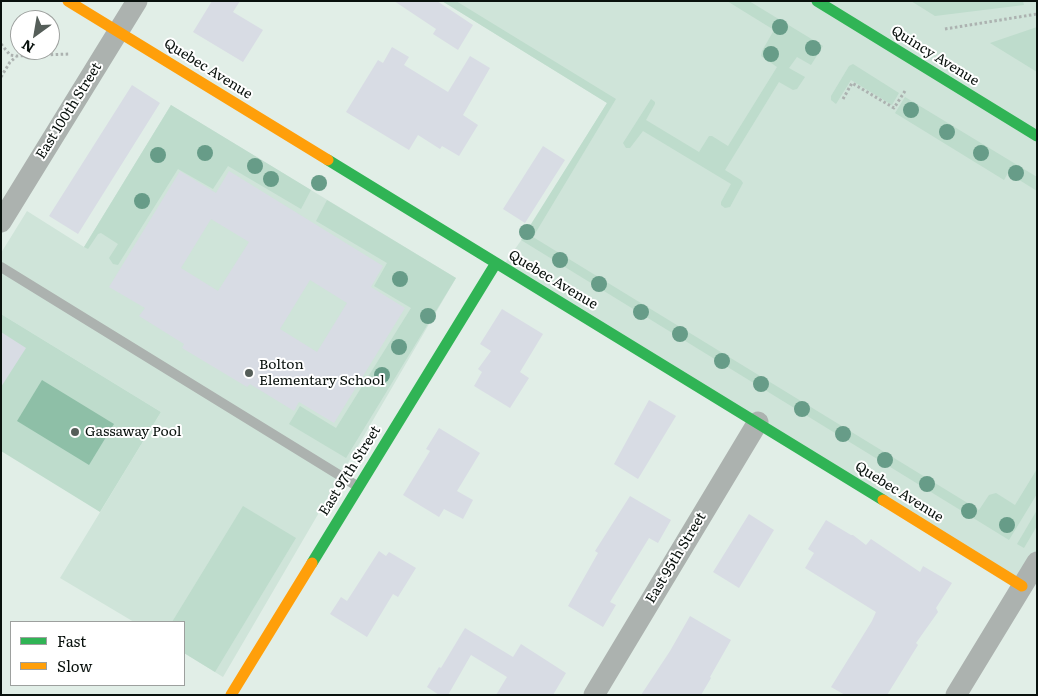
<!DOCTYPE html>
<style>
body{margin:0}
#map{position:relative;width:1038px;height:696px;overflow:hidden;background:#e1eee7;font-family:Literata,serif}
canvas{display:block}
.frame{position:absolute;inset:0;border:2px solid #09110d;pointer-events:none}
.legend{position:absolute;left:10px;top:621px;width:175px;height:65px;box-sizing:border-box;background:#fff;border:1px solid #9da09e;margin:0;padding:6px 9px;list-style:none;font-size:15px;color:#09110d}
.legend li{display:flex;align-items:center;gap:10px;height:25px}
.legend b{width:25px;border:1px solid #9da09e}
.north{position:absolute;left:10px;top:10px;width:50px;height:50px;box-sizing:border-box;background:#fff;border:1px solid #9da09e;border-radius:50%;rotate:212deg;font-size:14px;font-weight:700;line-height:20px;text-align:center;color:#09110d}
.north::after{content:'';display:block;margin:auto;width:18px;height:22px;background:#555e59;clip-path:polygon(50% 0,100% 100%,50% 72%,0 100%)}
</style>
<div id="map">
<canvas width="1038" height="696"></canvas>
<div class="frame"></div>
<ul class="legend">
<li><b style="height:6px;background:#30b455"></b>Fast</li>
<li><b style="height:6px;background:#ff9f0a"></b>Slow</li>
</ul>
<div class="north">N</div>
</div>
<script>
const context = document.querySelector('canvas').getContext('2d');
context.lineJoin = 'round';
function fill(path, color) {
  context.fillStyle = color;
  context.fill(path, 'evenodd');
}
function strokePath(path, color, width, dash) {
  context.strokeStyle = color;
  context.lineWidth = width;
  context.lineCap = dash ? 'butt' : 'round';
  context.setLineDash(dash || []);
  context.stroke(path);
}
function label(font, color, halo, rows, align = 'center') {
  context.font = font + ' Literata,serif';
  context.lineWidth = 4;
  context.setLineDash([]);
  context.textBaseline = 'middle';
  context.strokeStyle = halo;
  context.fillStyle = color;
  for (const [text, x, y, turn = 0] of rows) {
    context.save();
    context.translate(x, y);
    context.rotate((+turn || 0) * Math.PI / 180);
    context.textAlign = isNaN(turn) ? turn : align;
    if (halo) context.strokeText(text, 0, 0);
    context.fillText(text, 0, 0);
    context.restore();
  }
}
fill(new Path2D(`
 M 442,1 L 1037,1 L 1037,562 L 1022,586 L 503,266 L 527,232 L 607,103 Z
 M 171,105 L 456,278 L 223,677 L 184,653 L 184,622 L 134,622 L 60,578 L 161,412 L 1,314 L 1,253 L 27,211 L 84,247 Z`), '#cfe4d9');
fill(new Path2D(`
 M 442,1 L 456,1 L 616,99 L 533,237 L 979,510 L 989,495 L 996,493 L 1015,505 L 1037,469 L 1037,494 L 1009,540 L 521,240 L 607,103 Z
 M 727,1 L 749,1 L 823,46 L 811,65 L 797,57 L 789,68 L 805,77 L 797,89 L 793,90 L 779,82 L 725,170 L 741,180 L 743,183 L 730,207 L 725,208 L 721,205 L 721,202 L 731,184 L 643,131 L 630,148 L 626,148 L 623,143 L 651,99 L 655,102 L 655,104 L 646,120 L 699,152 L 709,136 L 712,136 L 728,146 L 777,67 L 761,56 L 762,51 L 774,30 Z
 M 911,1 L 1023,1 L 1024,5 L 935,16 Z
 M 1037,26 L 1037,72 L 990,43 L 1037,27 Z
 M 853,64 L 899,93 L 892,105 L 851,80 L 836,104 L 831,100 L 831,96 L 849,66 Z
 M 905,97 L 1037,177 L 1037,191 L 1008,173 L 1004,180 L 895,113 Z
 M 171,105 L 311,190 L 301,209 L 228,166 L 213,189 L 178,169 L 118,265 L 113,264 L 109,258 L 118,244 L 101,233 L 98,234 L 88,249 L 84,247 Z
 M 327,200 L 456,278 L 346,458 L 289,424 L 300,406 L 336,428 L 411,308 L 374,286 L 387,263 L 316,221 Z
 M 1,314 L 161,412 L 100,512 L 1,451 Z
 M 243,506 L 296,538 L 215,672 L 184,653 L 184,622 L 172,622 Z
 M 1037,510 L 1037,526 L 1024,548 L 1017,544 Z`), '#bedccc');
fill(new Path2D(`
 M 42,380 L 114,424 L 89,465 L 17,421 Z`), '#8ebfa7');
fill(new Path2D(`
 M 212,1 L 240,1 L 233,12 L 263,30 L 243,62 L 193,32 Z
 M 394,1 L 437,1 L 473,25 L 458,50 L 433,34 L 436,29 Z
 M 392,47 L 409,57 L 404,65 L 448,92 L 470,56 L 490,68 L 463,115 L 478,125 L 459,156 L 442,146 L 440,149 L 418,135 L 409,150 L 346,112 L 378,60 L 383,63 Z
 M 132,85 L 160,103 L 78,234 L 49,216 Z
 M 543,146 L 565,160 L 525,223 L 503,209 Z
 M 180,171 L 216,193 L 229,171 L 383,266 L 371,287 L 405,308 L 334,423 L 299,402 L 294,411 L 250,384 L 247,387 L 182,348 L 184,344 L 139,316 L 145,308 L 109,287 ZM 211,219 L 249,242 L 218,291 L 181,268 ZM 310,280 L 347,303 L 317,352 L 280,329 Z
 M 502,309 L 543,334 L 520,372 L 529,378 L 510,408 L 474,386 L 482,372 L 478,369 L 491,351 L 480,344 Z
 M 1,332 L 26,348 L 1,387 Z
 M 649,400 L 676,416 L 638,479 L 614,464 Z
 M 439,428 L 480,453 L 457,491 L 473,500 L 463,519 L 444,509 L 439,517 L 403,495 L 430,451 L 426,449 Z
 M 630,496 L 671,520 L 658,543 L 649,538 L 610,602 L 616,605 L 603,627 L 568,606 L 598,553 L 595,551 Z
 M 749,514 L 774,530 L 739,588 L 713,572 Z
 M 826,520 L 851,535 L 853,535 L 866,545 L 871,539 L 920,572 L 923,566 L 952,583 L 936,608 L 938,612 L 916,643 L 918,645 L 887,695 L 845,695 L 831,687 L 872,621 L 876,612 L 805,568 L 814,553 L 808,549 Z
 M 379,551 L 386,556 L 389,552 L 416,568 L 398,597 L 393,594 L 367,637 L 330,614 L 341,597 L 347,601 Z
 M 690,616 L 731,640 L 710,677 L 711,678 L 701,695 L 641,695 L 670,651 Z
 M 465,628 L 513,657 L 521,644 L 566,673 L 553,695 L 496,695 L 507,677 L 471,655 L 448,695 L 439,695 L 427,687 L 439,667 L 441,668 Z`), '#d8dce4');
strokePath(new Path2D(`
 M 945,29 L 1037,14
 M 1,44 L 10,55 L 16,56 L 70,54
 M 1,77 L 10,62 L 16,57
 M 843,99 L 852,83 L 894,108 L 905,91`), '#acb2b0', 3, [2.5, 2.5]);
strokePath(new Path2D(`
 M 1,267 L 357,486`), '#acb2af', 10);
strokePath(new Path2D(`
 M 1,222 L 137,1
 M 594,695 L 758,422
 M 956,695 L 1037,562`), '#acb2af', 21);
strokePath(new Path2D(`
 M 817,1 L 1037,136
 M 328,160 L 883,500
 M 312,563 L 496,263`), '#30b455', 11);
strokePath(new Path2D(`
 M 68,1 L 328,160
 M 883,500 L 1022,586
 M 231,695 L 312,563`), '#ff9f0a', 11);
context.fillStyle = '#679c88';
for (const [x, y] of [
 [780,27],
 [813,48],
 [771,54],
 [911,110],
 [947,132],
 [205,153],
 [981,153],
 [158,155],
 [255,166],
 [1016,173],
 [271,179],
 [319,183],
 [142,201],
 [527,232],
 [560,260],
 [400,279],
 [599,284],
 [641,312],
 [428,316],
 [680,334],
 [399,347],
 [722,361],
 [382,375],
 [761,384],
 [802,409],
 [843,434],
 [885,460],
 [927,484],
 [969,511],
 [1007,525]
]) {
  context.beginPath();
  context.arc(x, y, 8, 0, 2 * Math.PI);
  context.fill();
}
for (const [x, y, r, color] of [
 [249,373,5,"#555e59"],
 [75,432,5,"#555e59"]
]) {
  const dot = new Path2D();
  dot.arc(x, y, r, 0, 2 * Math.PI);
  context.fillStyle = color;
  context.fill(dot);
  strokePath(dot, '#fff', 2);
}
label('14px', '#09110d', '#fff', [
 ["Quincy Avenue",935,56,32],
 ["Quebec Avenue",208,69,32],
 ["East 100th Street",69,111,-58],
 ["Quebec Avenue",553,280,31],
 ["East 97th Street",350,471,-58],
 ["Quebec Avenue",899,492,32],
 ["East 95th Street",676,558,-59]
]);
label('14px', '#09110d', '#fff', [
 ["Bolton",259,365],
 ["Elementary School",259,381],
 ["Gassaway Pool",85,432]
], 'left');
</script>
